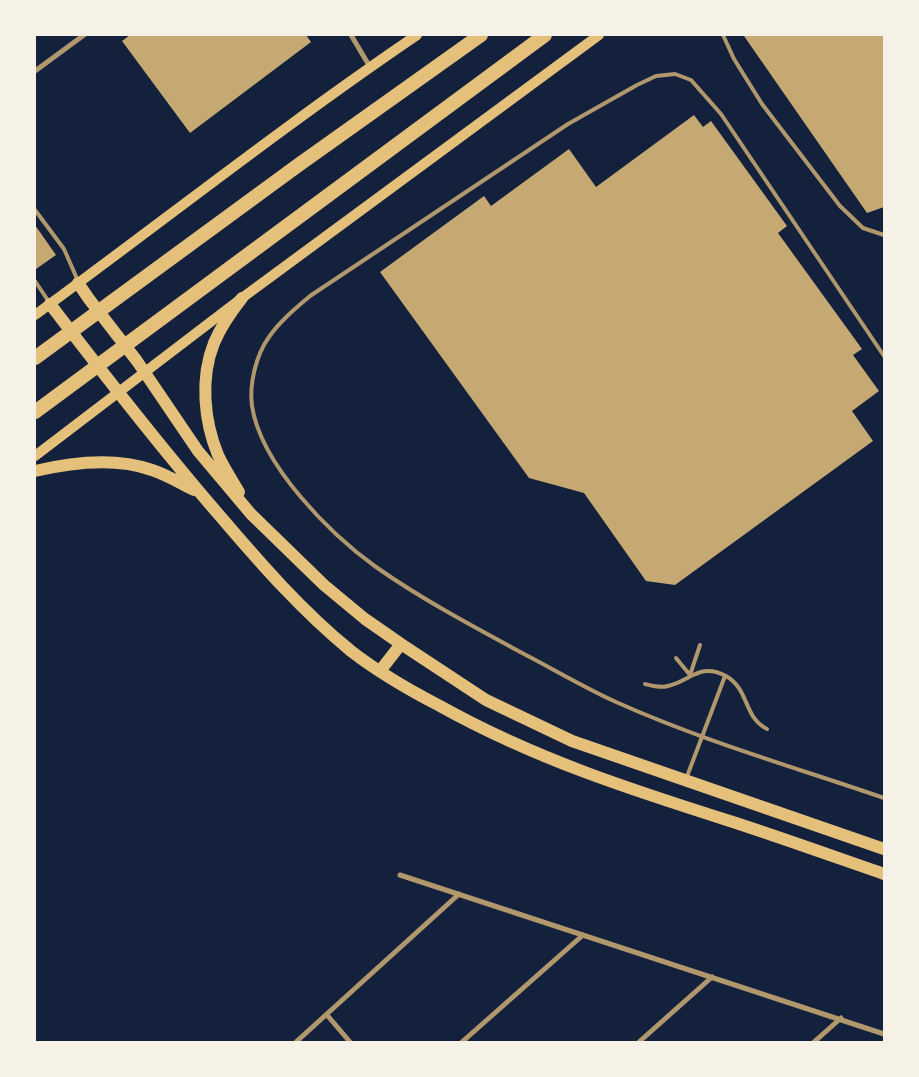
<!DOCTYPE html>
<style>
body{margin:0}
#map{position:relative;width:919px;height:1077px;overflow:hidden;background:#14213d;font-family:Figtree,sans-serif}
canvas{display:block}
.frame{position:absolute;inset:0;border:36px solid #f6f1e7;pointer-events:none}
</style>
<div id="map">
<canvas width="919" height="1077"></canvas>
<div class="frame"></div>
</div>
<script>
const context = document.querySelector('canvas').getContext('2d');
context.lineJoin = 'round';
function fill(path, color) {
  context.fillStyle = color;
  context.fill(path, 'evenodd');
}
function strokePath(path, color, width, dash) {
  context.strokeStyle = color;
  context.lineWidth = width;
  context.lineCap = dash ? 'butt' : 'round';
  context.setLineDash(dash || []);
  context.stroke(path);
}
fill(new Path2D(`
 M 130,35 L 306,35 L 311,42 L 190,133 L 122,41 Z
 M 747,35 L 884,35 L 884,207 L 867,213 L 744,36 Z
 M 694,115 L 703,127 L 711,121 L 787,226 L 778,233 L 862,349 L 853,355 L 879,391 L 852,411 L 873,441 L 675,585 L 646,581 L 584,493 L 529,478 L 380,272 L 484,196 L 491,206 L 569,149 L 596,187 Z
 M 35,225 L 56,255 L 36,269 L 35,267 Z`), '#c6a872');
strokePath(new Path2D(`
 M 723,35 L 734,59 L 762,104 L 840,206 L 863,228 L 884,235
 M 35,210 L 64,249 L 78,281
 M 35,281 L 49,302
 M 884,356 L 721,114 L 691,80 L 675,74 L 656,76 L 637,85 L 568,124 L 310,296 C 295,309 280,321 269,337 C 256,355 249,384 252,406 C 261,465 330,534 376,567 C 423,600 474,627 524,654 C 555,670 585,688 616,702 C 703,741 794,767 884,798
 M 676,658 L 690,675 L 700,645
 M 645,684 C 653,686 660,688 668,686 C 690,681 700,662 726,676 C 750,690 743,717 767,729
 M 686,779 L 725,676`), '#b1986c', 4);
strokePath(new Path2D(`
 M 351,35 L 370,67
 M 35,71 L 84,35
 M 400,875 L 884,1034
 M 327,1015 L 350,1042
 M 296,1042 L 459,894
 M 462,1042 L 583,935
 M 639,1042 L 712,977
 M 814,1042 L 841,1018`), '#b1986c', 5);
strokePath(new Path2D(`
 M 35,315 C 162,222 286,124 417,35
 M 35,456 L 242,298 L 599,35`), '#e5c07b', 10);
strokePath(new Path2D(`
 M 78,283 L 89,299 L 137,361 L 198,451 L 251,514 L 324,585 L 365,619 L 401,644 L 486,700 L 572,741 L 884,849
 M 50,304 C 105,376 161,448 220,516 C 261,564 302,611 351,651 C 378,672 409,690 440,706 C 535,759 632,790 736,823 C 785,839 835,857 884,874
 M 35,471 C 73,462 115,457 152,470 C 167,475 180,483 194,490
 M 239,492 C 232,480 224,468 218,455 C 204,421 200,378 214,343 C 221,326 231,312 242,298
 M 380,671 L 401,644`), '#e5c07b', 12);
strokePath(new Path2D(`
 M 35,358 L 297,166 L 481,35
 M 35,412 L 545,35`), '#e5c07b', 14);
</script>
